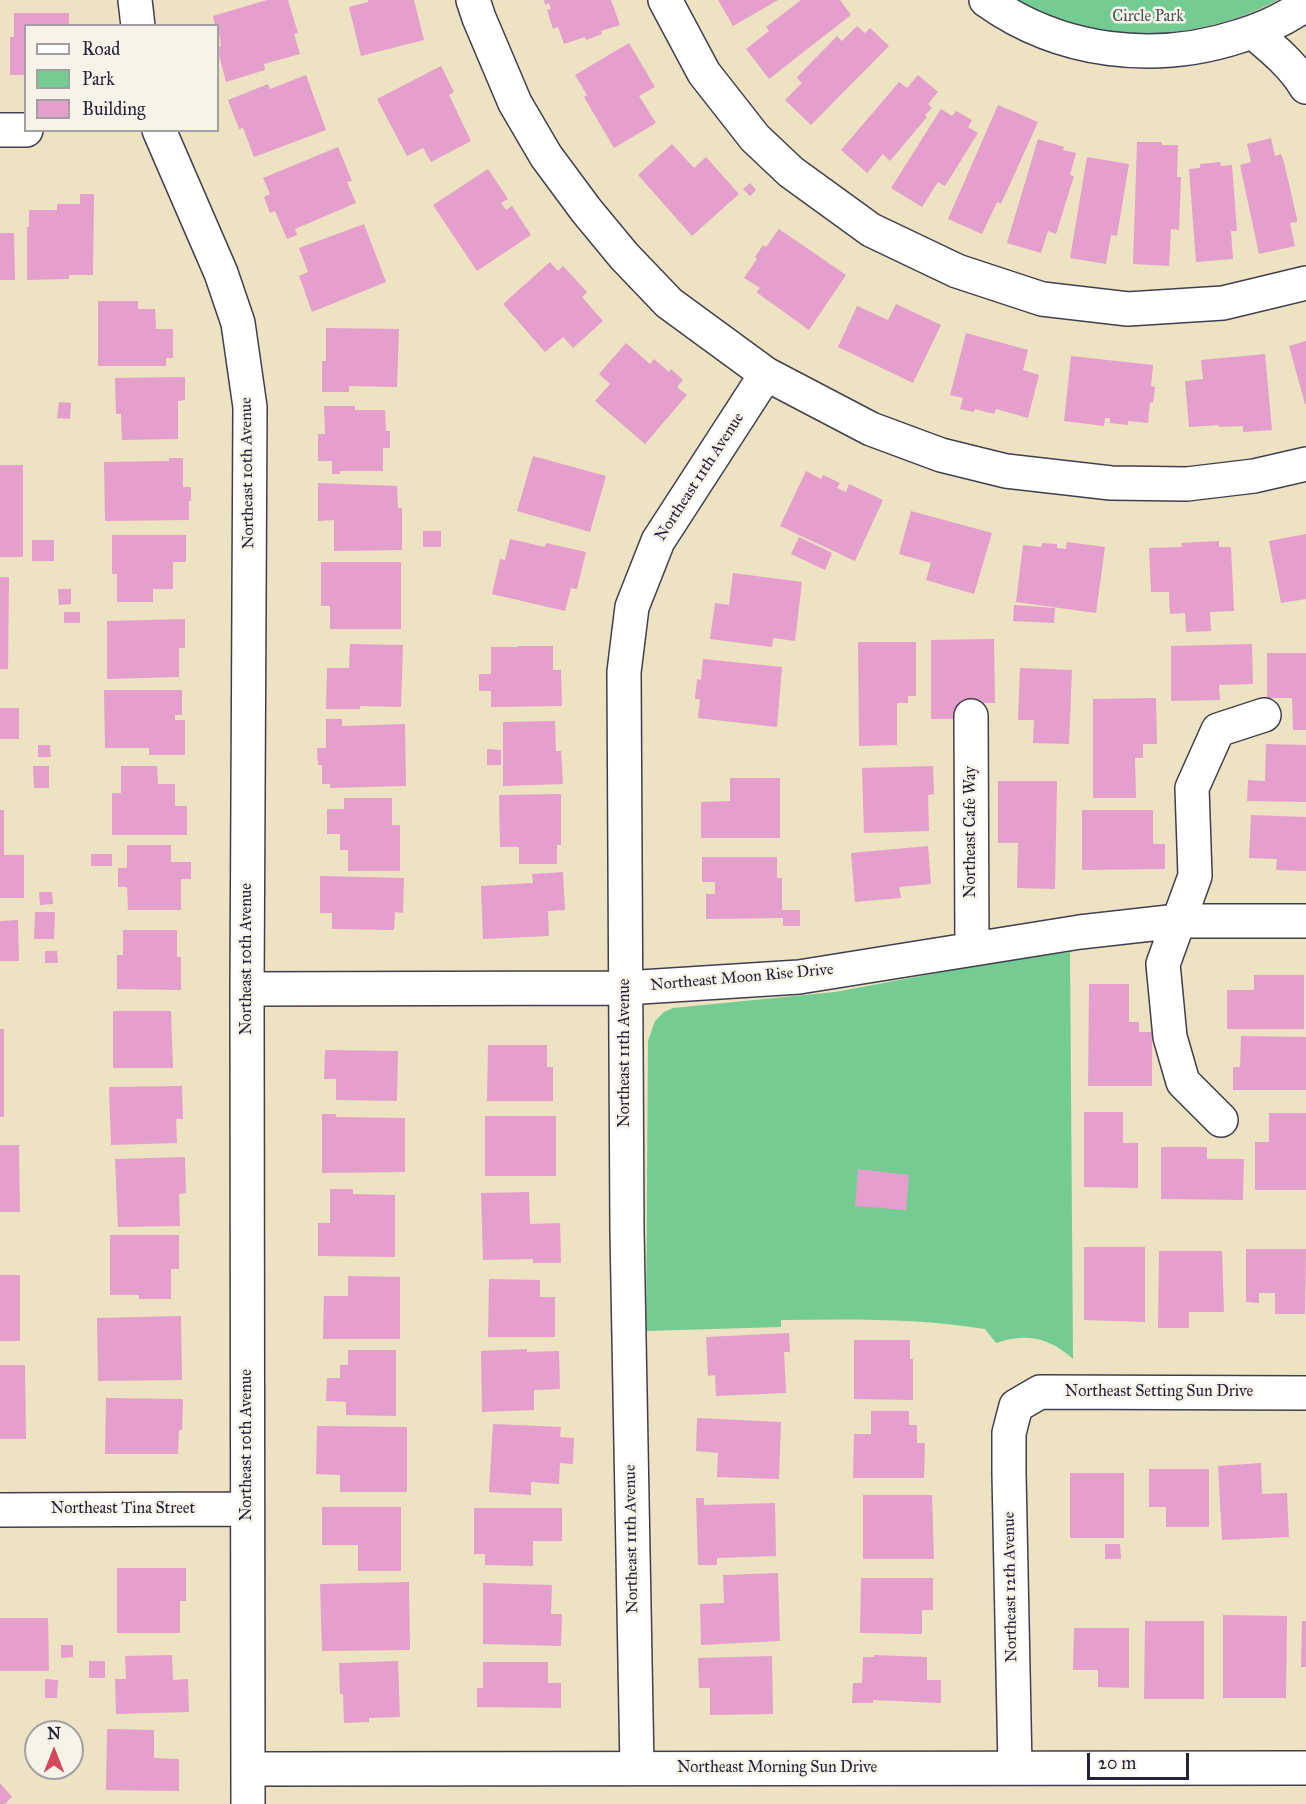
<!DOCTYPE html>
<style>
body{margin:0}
#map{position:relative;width:1306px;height:1804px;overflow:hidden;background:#ede2c2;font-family:"IM FELL Great Primer",serif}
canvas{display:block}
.legend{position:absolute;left:24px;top:24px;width:195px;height:108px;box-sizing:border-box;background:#f7f3e8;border:2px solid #a29fa3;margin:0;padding:8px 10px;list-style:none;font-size:18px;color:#22223b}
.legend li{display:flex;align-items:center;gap:12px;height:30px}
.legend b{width:30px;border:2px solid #a29fa3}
.north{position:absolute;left:24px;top:1720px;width:60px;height:60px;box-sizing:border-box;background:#f7f3e8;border:2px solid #a29fa3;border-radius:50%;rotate:0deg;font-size:16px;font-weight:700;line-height:24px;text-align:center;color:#22223b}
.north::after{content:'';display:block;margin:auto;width:21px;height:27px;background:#d1495b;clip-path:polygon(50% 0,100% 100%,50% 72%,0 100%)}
.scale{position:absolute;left:1087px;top:1753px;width:102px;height:27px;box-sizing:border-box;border:3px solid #22223b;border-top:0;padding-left:8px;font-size:18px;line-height:21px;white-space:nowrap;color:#22223b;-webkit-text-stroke:4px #f7f3e8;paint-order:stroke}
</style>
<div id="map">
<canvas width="1306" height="1804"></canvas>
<ul class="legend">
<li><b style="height:8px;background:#fff"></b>Road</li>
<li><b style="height:16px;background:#74cc92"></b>Park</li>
<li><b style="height:16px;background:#e49fcc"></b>Building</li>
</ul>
<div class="north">N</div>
<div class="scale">20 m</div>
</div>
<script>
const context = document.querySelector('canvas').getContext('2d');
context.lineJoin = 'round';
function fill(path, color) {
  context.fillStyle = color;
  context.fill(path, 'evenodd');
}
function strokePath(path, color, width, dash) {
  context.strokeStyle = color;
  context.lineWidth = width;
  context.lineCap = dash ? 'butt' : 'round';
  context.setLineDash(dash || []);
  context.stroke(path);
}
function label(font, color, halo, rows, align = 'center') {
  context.font = font + ' "IM FELL Great Primer",serif';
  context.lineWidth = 5;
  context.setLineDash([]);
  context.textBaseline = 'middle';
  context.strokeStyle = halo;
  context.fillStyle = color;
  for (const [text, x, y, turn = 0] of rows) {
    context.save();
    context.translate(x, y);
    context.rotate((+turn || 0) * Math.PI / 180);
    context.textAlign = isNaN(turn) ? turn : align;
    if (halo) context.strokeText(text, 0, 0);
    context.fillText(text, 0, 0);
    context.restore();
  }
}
fill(new Path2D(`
 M 1018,0 L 1278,0 C 1198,42 1097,48 1018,0 Z
 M 1070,952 L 1073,1359 C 1048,1337 1027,1333 996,1343 L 985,1329 C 917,1318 849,1319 781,1320 L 781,1327 L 646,1331 L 648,1041 L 655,1021 L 664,1012 L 673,1008 L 835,992 L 996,962 Z`), '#74cc92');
fill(new Path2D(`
 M 267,0 L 288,0 L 298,33 L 294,34 L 300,54 L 264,64 L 265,70 L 226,82 L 218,51 L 218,48 L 221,46 L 218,26 L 215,26 L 213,16 Z
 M 368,0 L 414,0 L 424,40 L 361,56 L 349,7 L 368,2 Z
 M 544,0 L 611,0 L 620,25 L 601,31 L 602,34 L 586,40 L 585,37 L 564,44 L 558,27 L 553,29 L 547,10 L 551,9 L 549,3 L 545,5 Z
 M 718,0 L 778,0 L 733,26 Z
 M 801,0 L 840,0 L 851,15 L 769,79 L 746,49 L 769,31 L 766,27 Z
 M 14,13 L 69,13 L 69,26 L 26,26 L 26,75 L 10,75 L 10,37 L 14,37 Z
 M 857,26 L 865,33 L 870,28 L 889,46 L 811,125 L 785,100 L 802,83 L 797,78 L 798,76 L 837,36 L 842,41 Z
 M 629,43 L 655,87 L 639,96 L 656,123 L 614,148 L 584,97 L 587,95 L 575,75 Z
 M 441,66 L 454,92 L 449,95 L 471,141 L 431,162 L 423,148 L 407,156 L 377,99 Z
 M 306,75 L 326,130 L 254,157 L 243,128 L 239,129 L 228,100 L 268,84 L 270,89 Z
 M 918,75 L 938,92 L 928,104 L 932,108 L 925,115 L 927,117 L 890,161 L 883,154 L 867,173 L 841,150 L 899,82 L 907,88 Z
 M 998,105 L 1038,122 L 1001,204 L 997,202 L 982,234 L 948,219 Z
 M 941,109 L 952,116 L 956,111 L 972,120 L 968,127 L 978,133 L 945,186 L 938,182 L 922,207 L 891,188 Z
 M 1271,138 L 1275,156 L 1281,154 L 1284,162 L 1297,219 L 1297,222 L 1290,223 L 1295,246 L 1259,254 L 1240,165 L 1251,162 L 1247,144 Z
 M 1038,139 L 1064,147 L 1063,150 L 1076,153 L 1070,175 L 1074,176 L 1056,234 L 1048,231 L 1041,253 L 1007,243 Z
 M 1137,142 L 1162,142 L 1162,145 L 1178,145 L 1177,177 L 1181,177 L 1179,230 L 1171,229 L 1169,266 L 1133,264 Z
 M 672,144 L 694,168 L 706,157 L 739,194 L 692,236 L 638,175 Z
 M 338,147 L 352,181 L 347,182 L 356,203 L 295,229 L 297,235 L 287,239 L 275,211 L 270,213 L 264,197 L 270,194 L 263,178 Z
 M 1087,157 L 1129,164 L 1117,236 L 1111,235 L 1106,264 L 1070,258 Z
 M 1220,162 L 1221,166 L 1232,165 L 1237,231 L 1231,231 L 1233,259 L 1196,262 L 1189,169 L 1200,168 L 1200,164 Z
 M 488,169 L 508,199 L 501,203 L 506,210 L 512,206 L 531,235 L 477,271 L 433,205 Z
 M 750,183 L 756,190 L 750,196 L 743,189 Z
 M 80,194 L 94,194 L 93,275 L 69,275 L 69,279 L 27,280 L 27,227 L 29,227 L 29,210 L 57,210 L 57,204 L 80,204 Z
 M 364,224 L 386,282 L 312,312 L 299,276 L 308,272 L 299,248 Z
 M 779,229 L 846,275 L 809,330 L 756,292 L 760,288 L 744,278 L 757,259 L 755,257 L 763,245 L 766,247 Z
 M 0,233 L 14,233 L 15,280 L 0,280 Z
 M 550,262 L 558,271 L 563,266 L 587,292 L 582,297 L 603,321 L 573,348 L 563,337 L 545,352 L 503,304 Z
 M 98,301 L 138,301 L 138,309 L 155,309 L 156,329 L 173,329 L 173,358 L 166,358 L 166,366 L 98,366 Z
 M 896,304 L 941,325 L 913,383 L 838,347 L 857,306 L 888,320 Z
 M 326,328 L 399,329 L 397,387 L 349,386 L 349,392 L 322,392 L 322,361 L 326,361 Z
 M 966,333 L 1028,350 L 1023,370 L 1039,375 L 1028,418 L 996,409 L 994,414 L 975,409 L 974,412 L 960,409 L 963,398 L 950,395 Z
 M 1306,341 L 1306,404 L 1305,404 L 1289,346 Z
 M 626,343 L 650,364 L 654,359 L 669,372 L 671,369 L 683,380 L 677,387 L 687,395 L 645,444 L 595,401 L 610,384 L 599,374 Z
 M 1265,354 L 1272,430 L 1243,432 L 1243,426 L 1219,427 L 1219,425 L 1189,427 L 1185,381 L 1203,379 L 1201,360 Z
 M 1071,356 L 1153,365 L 1151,386 L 1155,387 L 1153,403 L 1150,402 L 1148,423 L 1128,421 L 1128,425 L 1110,423 L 1110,418 L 1105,418 L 1104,426 L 1064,421 Z
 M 185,377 L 185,400 L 178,401 L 178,439 L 122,440 L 121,414 L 116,414 L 115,378 Z
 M 59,402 L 71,403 L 70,419 L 57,418 Z
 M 324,406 L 355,406 L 355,410 L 385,410 L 386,431 L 390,431 L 390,448 L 383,448 L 383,471 L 340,471 L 340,474 L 332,474 L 332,461 L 318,461 L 318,434 L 325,434 Z
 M 533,456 L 606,476 L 590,532 L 517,511 Z
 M 169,458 L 183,458 L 183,487 L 191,487 L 191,501 L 189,501 L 189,520 L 105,521 L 104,462 L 169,461 Z
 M 0,465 L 23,465 L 23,557 L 0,557 Z
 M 806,471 L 821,479 L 823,475 L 840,483 L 837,488 L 846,492 L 849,484 L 883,500 L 855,561 L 780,526 Z
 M 318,483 L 397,486 L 398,508 L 402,508 L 402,550 L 334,551 L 334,520 L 318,521 Z
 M 911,511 L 992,533 L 974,594 L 926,580 L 931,563 L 899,554 Z
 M 423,531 L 441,531 L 441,547 L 423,547 Z
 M 1306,534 L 1306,599 L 1281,603 L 1269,541 Z
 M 112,535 L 186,535 L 186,562 L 173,562 L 173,589 L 153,589 L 153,602 L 117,602 L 117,574 L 112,574 Z
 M 799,537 L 832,553 L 825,570 L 791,554 Z
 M 510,539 L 545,547 L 546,543 L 586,552 L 577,589 L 571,588 L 565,611 L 492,594 L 500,559 L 505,560 Z
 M 32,540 L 54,540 L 54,561 L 32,561 Z
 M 1219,541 L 1219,547 L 1231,547 L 1234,611 L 1210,612 L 1211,631 L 1186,632 L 1185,613 L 1170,614 L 1169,592 L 1151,592 L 1149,548 L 1182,547 L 1181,543 Z
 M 1067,542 L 1105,547 L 1096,613 L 1016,602 L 1023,545 L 1041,547 L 1042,543 L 1057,544 L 1057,548 L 1066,549 Z
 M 321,562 L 401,562 L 401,629 L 330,629 L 330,606 L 321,606 Z
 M 733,573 L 802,582 L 795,641 L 773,638 L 772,647 L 710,639 L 715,603 L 729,605 Z
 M 0,577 L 9,577 L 8,669 L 0,669 Z
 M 58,589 L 71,589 L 71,604 L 59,605 Z
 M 1014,605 L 1055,608 L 1054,623 L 1013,621 Z
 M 64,612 L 80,612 L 80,623 L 64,623 Z
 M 185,619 L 185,648 L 179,648 L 179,677 L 107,679 L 107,621 Z
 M 994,639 L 995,703 L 958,703 L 958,719 L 931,719 L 931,640 Z
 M 858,642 L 916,642 L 916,696 L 908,696 L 908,703 L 897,703 L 897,745 L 859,746 Z
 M 350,644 L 403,645 L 401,707 L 360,706 L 360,709 L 326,709 L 327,668 L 349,668 Z
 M 1252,644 L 1253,684 L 1219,685 L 1220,700 L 1171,701 L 1171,646 Z
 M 518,646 L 553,646 L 553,670 L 561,670 L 562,706 L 491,707 L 491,691 L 479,691 L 479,674 L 491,674 L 491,647 L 518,647 Z
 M 1267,653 L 1306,653 L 1306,730 L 1293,730 L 1292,698 L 1267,698 Z
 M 703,659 L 782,667 L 777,727 L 698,718 L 700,699 L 695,699 L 697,679 L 701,680 Z
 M 1020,668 L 1072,670 L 1069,744 L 1033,743 L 1034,720 L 1018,720 Z
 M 104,690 L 182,690 L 182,715 L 175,715 L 175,720 L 185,720 L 185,755 L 149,755 L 149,748 L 105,748 Z
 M 1156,698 L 1157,744 L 1143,744 L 1143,758 L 1135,758 L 1136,798 L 1093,798 L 1093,699 Z
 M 0,708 L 19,708 L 19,739 L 0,739 Z
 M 326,719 L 342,719 L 342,726 L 405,724 L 406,786 L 330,788 L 330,784 L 322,784 L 322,765 L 318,765 L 317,748 L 326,748 Z
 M 555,721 L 556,751 L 561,751 L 563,784 L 503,786 L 503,722 Z
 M 1266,744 L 1306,745 L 1306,802 L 1247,801 L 1248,780 L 1265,781 Z
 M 38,745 L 50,745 L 51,757 L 38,757 Z
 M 487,749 L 501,750 L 501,765 L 487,765 Z
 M 33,766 L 49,766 L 49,788 L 34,788 Z
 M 121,766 L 157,766 L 158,784 L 175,784 L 175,806 L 187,806 L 187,835 L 112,835 L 112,793 L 121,793 Z
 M 933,766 L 934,794 L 928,795 L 929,831 L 864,833 L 862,768 Z
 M 730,778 L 780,778 L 780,838 L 701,838 L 701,802 L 730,801 Z
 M 998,781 L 1057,781 L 1055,889 L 1017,888 L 1018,843 L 998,843 Z
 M 561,794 L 561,845 L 557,845 L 557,864 L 519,864 L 519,847 L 500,847 L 499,795 Z
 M 344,798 L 392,798 L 392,825 L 400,825 L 400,871 L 348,871 L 348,850 L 340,850 L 340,834 L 327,834 L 327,809 L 344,809 Z
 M 0,810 L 4,810 L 4,855 L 24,855 L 24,898 L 0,898 Z
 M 1082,810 L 1153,810 L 1153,844 L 1165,844 L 1165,869 L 1082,870 Z
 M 1251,815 L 1306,817 L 1306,871 L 1276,870 L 1277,859 L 1249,858 Z
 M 127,845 L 171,845 L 171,862 L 191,862 L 191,879 L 181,879 L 181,910 L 128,910 L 127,887 L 118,887 L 118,868 L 127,868 Z
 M 928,846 L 931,884 L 899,887 L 901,898 L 855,902 L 851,853 Z
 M 91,854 L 112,854 L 112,866 L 91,866 Z
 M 702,857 L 777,857 L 777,878 L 782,878 L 782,910 L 800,910 L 800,926 L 783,926 L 783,918 L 706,919 L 706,894 L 715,894 L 715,882 L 702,882 Z
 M 563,872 L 565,910 L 548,911 L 549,936 L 483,939 L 481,886 L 533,883 L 532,874 Z
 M 320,876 L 404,878 L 403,913 L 395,912 L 394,930 L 332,929 L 332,913 L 320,913 Z
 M 39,892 L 52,892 L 53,904 L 40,905 Z
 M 35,912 L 55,912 L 54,939 L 34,939 Z
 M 18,920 L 19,961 L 0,961 L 0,921 Z
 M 123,930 L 177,930 L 177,957 L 181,957 L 181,990 L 117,989 L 117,955 L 123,955 Z
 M 45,951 L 57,951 L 58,963 L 45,963 Z
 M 1254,975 L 1304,975 L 1304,1029 L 1227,1029 L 1227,990 L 1254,990 Z
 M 1089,984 L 1129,984 L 1129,1022 L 1139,1022 L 1139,1032 L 1152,1032 L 1152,1086 L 1088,1086 Z
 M 113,1011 L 171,1011 L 173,1068 L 113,1068 Z
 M 0,1029 L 4,1029 L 4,1117 L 0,1117 Z
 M 1241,1036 L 1306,1037 L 1306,1090 L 1233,1090 L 1233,1067 L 1240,1067 Z
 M 488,1045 L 547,1045 L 547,1067 L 553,1067 L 553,1101 L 487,1101 Z
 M 325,1050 L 398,1051 L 397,1101 L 336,1100 L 336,1079 L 324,1079 Z
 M 182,1086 L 183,1119 L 176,1119 L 177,1143 L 111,1145 L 109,1087 Z
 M 1084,1112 L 1123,1112 L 1123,1143 L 1138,1143 L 1138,1188 L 1084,1187 Z
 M 1269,1113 L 1306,1113 L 1306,1190 L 1255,1190 L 1255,1142 L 1269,1142 Z
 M 322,1114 L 336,1114 L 336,1117 L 405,1118 L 405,1172 L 322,1173 Z
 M 485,1116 L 556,1116 L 556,1176 L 485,1176 Z
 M 0,1145 L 19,1145 L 20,1212 L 0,1212 Z
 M 1161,1147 L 1207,1147 L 1207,1159 L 1244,1159 L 1243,1200 L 1161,1199 Z
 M 185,1157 L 186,1193 L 179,1194 L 180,1226 L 118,1227 L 115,1159 Z
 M 858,1169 L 909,1175 L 906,1210 L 855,1206 Z
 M 330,1189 L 353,1189 L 353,1194 L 395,1195 L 395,1257 L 318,1256 L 318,1223 L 330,1223 Z
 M 529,1192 L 530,1224 L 560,1223 L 561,1263 L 533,1263 L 533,1259 L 483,1260 L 481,1193 Z
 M 110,1235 L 179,1235 L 179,1269 L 171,1269 L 171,1299 L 139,1299 L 139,1295 L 110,1295 Z
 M 1084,1247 L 1145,1247 L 1145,1322 L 1084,1320 Z
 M 1246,1249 L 1306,1249 L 1305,1314 L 1275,1314 L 1275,1293 L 1259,1293 L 1259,1303 L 1246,1302 Z
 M 1159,1251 L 1222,1251 L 1224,1312 L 1189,1312 L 1189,1328 L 1158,1328 Z
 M 0,1275 L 20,1275 L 20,1341 L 0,1341 Z
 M 348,1276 L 400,1277 L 400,1339 L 323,1339 L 324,1296 L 348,1296 Z
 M 489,1279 L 540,1280 L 540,1297 L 555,1297 L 555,1337 L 488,1337 Z
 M 181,1316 L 182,1380 L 98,1381 L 97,1318 Z
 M 789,1333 L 790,1352 L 784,1352 L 786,1393 L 716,1396 L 715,1375 L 708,1376 L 706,1337 Z
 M 854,1340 L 910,1340 L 910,1359 L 913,1359 L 913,1400 L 854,1399 Z
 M 527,1349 L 527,1352 L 559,1351 L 560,1389 L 534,1390 L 534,1410 L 482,1412 L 481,1351 Z
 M 348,1350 L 396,1350 L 396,1416 L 346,1415 L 346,1402 L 326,1401 L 327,1378 L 340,1378 L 340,1365 L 348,1365 Z
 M 0,1365 L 25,1365 L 26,1439 L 0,1439 Z
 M 106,1398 L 183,1399 L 182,1430 L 179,1430 L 178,1454 L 105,1454 Z
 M 871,1411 L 909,1411 L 909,1425 L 917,1425 L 917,1443 L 925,1443 L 924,1478 L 853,1478 L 854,1434 L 871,1434 Z
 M 697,1418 L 781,1422 L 779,1479 L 717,1477 L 718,1453 L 696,1451 Z
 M 493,1424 L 561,1427 L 560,1437 L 574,1438 L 573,1464 L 560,1463 L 559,1484 L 531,1482 L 531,1495 L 489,1492 Z
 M 317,1426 L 407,1427 L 407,1492 L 340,1492 L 340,1475 L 316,1474 Z
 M 1261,1463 L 1262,1494 L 1287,1493 L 1289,1537 L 1222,1540 L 1218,1466 Z
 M 1149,1469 L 1209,1469 L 1209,1527 L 1166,1527 L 1166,1507 L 1149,1507 Z
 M 1070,1473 L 1124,1473 L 1124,1538 L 1070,1538 Z
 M 863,1495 L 932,1495 L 934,1559 L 863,1559 Z
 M 696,1498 L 704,1498 L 704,1505 L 775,1503 L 776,1556 L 717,1558 L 717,1565 L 698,1565 Z
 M 322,1507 L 401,1507 L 401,1571 L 358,1571 L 358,1545 L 322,1545 Z
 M 474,1508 L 562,1508 L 562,1541 L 533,1541 L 533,1566 L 485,1565 L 485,1554 L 474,1554 Z
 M 1105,1544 L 1120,1544 L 1121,1559 L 1105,1559 Z
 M 117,1568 L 186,1568 L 186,1601 L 180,1601 L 180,1633 L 117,1633 Z
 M 778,1573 L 780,1641 L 701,1645 L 700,1604 L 724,1603 L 723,1575 Z
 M 861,1578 L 933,1578 L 933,1610 L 922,1610 L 922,1634 L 860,1633 Z
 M 409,1582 L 410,1650 L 322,1651 L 320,1584 Z
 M 483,1583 L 552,1585 L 551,1614 L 562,1614 L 561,1646 L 483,1644 Z
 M 1223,1615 L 1287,1616 L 1286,1698 L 1223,1698 Z
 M 0,1618 L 48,1618 L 49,1671 L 0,1671 Z
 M 1145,1621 L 1204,1621 L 1204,1699 L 1144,1699 Z
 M 1302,1621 L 1306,1621 L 1306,1667 L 1301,1667 Z
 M 1074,1628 L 1129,1628 L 1129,1688 L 1098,1687 L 1098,1670 L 1073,1670 Z
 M 61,1645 L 73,1645 L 73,1657 L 61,1658 Z
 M 172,1655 L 173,1680 L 188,1679 L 189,1712 L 116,1714 L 115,1679 L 126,1679 L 125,1656 Z
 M 874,1655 L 927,1657 L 927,1680 L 941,1680 L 941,1703 L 873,1700 L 873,1703 L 852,1703 L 853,1683 L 862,1683 L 863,1657 L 874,1657 Z
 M 772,1656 L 773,1714 L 710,1715 L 710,1688 L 699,1688 L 698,1658 Z
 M 89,1661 L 105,1661 L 105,1678 L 89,1678 Z
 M 398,1661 L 400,1717 L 369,1718 L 369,1722 L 344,1723 L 343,1694 L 340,1694 L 339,1663 Z
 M 483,1662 L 548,1662 L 548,1683 L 561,1683 L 561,1708 L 477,1707 L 477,1688 L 483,1688 Z
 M 45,1679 L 58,1680 L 57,1698 L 45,1698 Z
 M 107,1729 L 154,1730 L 154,1758 L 179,1759 L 179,1791 L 106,1790 Z
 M 0,1783 L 12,1797 L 5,1804 L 0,1804 Z`), '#e49fcc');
const minor = new Path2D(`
 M 135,0 L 138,26
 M 473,0 L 479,18 L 515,103 L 546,156 L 586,210 L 624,256 L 669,303 L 766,374 L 871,429 L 941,455 L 1006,471 L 1111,483 L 1187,484 L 1254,476 L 1306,464
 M 665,0 L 704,73 L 755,138 L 791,172 L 871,230 L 957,271 L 1042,299 L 1128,309 L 1223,303 L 1306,283
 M 986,0 C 1060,53 1155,64 1240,36 C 1263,29 1287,18 1306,4
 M 1253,32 C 1272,48 1293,65 1306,87
 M 0,130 L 26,130
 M 159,130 L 221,273 L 238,323 L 250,407 L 247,989 L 248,1804
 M 971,716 L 972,948
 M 247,989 L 625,988 L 799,977 L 1080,932 L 1178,921 L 1306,921
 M 1221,1120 L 1183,1082 L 1170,1037 L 1163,964 L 1195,876 L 1192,788 L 1218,730 L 1264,715
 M 0,1510 L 247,1509
 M 637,1768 L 627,1231 L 624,672 L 632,607 L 658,541 L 766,374
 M 1015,1768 L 1009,1474 L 1009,1433 L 1016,1406 L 1040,1392 L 1306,1393
 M 248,1769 L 1306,1768`);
strokePath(minor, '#403f4f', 36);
strokePath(minor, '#fff', 33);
label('16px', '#3b5555', '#f7f3e8', [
 ["Circle Park",1148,17]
]);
label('16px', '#22223b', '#f7f3e8', [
 ["Northeast 10th Avenue",248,473,-91],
 ["Northeast 11th Avenue",700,477,-57],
 ["Northeast Cafe Way",971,832,-90],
 ["Northeast 10th Avenue",247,959,-90],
 ["Northeast Moon Rise Drive",742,978,-5],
 ["Northeast 11th Avenue",625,1053,-90],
 ["Northeast Setting Sun Drive",1159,1392],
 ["Northeast 10th Avenue",247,1445,-90],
 ["Northeast Tina Street",123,1509],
 ["Northeast 11th Avenue",632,1539,-91],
 ["Northeast 12th Avenue",1011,1587,-91],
 ["Northeast Morning Sun Drive",777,1768]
]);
</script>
